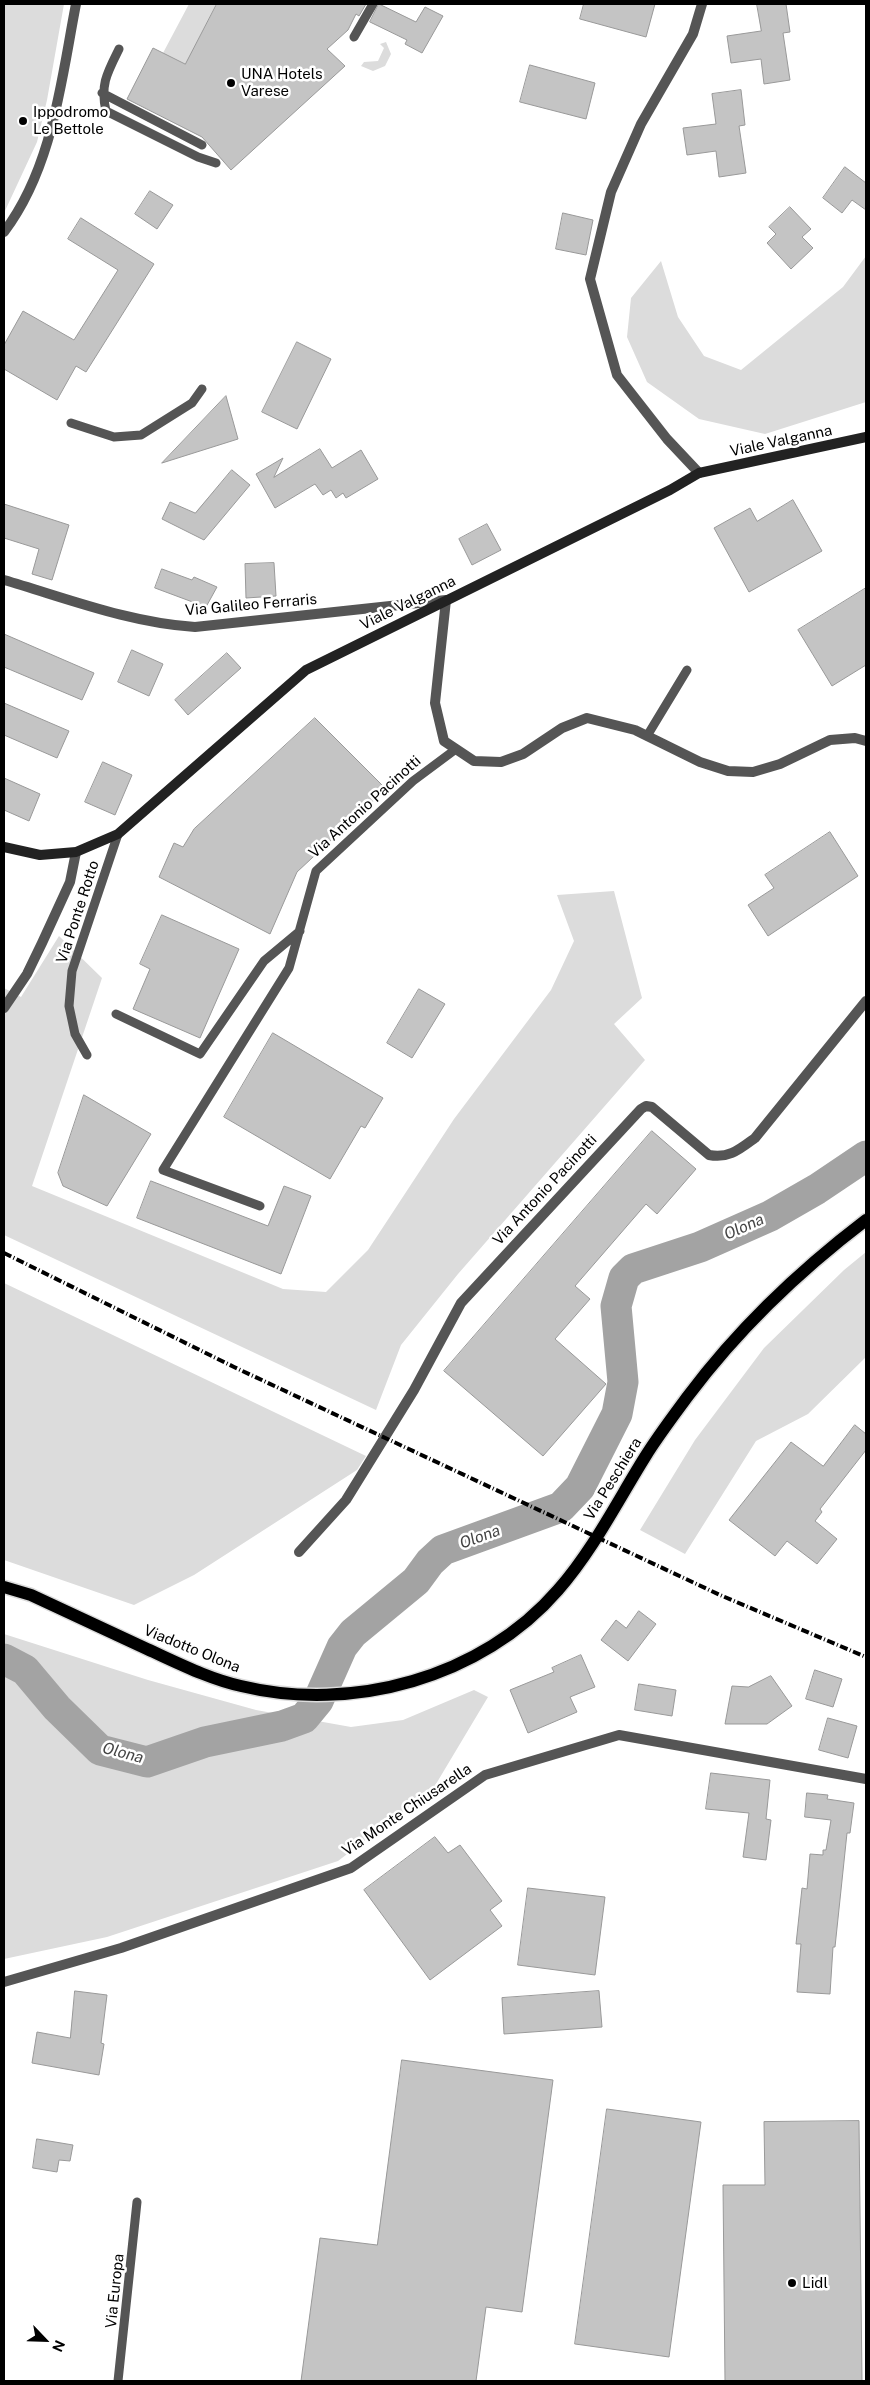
<!DOCTYPE html>
<style>
body{margin:0}
#map{position:relative;width:870px;height:2385px;overflow:hidden;background:#fff;font-family:"Public Sans",sans-serif}
canvas{display:block}
.frame{position:absolute;inset:0;border:5px solid #000;pointer-events:none}
.north{position:absolute;left:20px;top:2315px;width:50px;height:50px;-webkit-text-stroke:4px #fff;paint-order:stroke;rotate:114deg;font-size:14px;font-weight:700;line-height:20px;text-align:center;color:#000}
.north::after{content:'';display:block;margin:auto;width:18px;height:22px;background:#000;clip-path:polygon(50% 0,100% 100%,50% 72%,0 100%)}
</style>
<div id="map">
<canvas width="870" height="2385"></canvas>
<div class="frame"></div>
<div class="north">N</div>
</div>
<script>
const context = document.querySelector('canvas').getContext('2d');
context.lineJoin = 'round';
function fill(path, color) {
  context.fillStyle = color;
  context.fill(path, 'evenodd');
}
function strokePath(path, color, width, dash) {
  context.strokeStyle = color;
  context.lineWidth = width;
  context.lineCap = dash ? 'butt' : 'round';
  context.setLineDash(dash || []);
  context.stroke(path);
}
function label(font, color, halo, rows, align = 'center') {
  context.font = font + ' "Public Sans",sans-serif';
  context.lineWidth = 5;
  context.setLineDash([]);
  context.textBaseline = 'middle';
  context.strokeStyle = halo;
  context.fillStyle = color;
  for (const [text, x, y, turn = 0] of rows) {
    context.save();
    context.translate(x, y);
    context.rotate((+turn || 0) * Math.PI / 180);
    context.textAlign = isNaN(turn) ? turn : align;
    if (halo) context.strokeText(text, 0, 0);
    context.fillText(text, 0, 0);
    context.restore();
  }
}
fill(new Path2D(`
 M 4,4 L 64,4 L 47,100 L 37,142 L 4,213 Z
 M 189,4 L 214,4 L 216,6 L 185,64 L 163,53 Z
 M 386,42 L 391,54 L 385,66 L 373,71 L 361,66 L 364,62 L 378,61 L 384,48 L 380,44 Z
 M 866,256 L 866,402 L 765,434 L 699,419 L 647,382 L 627,337 L 631,298 L 661,261 L 678,317 L 704,356 L 741,370 L 843,287 Z
 M 614,891 L 642,998 L 614,1024 L 645,1060 L 458,1274 L 401,1345 L 376,1410 L 4,1235 L 4,988 L 21,997 L 59,936 L 102,978 L 32,1186 L 283,1289 L 326,1292 L 368,1250 L 454,1119 L 551,990 L 574,941 L 557,895 Z
 M 866,1252 L 866,1357 L 808,1414 L 756,1441 L 685,1554 L 640,1530 L 695,1440 L 764,1348 L 844,1270 Z
 M 4,1283 L 366,1456 L 357,1470 L 194,1575 L 134,1605 L 4,1560 Z
 M 4,1634 L 148,1680 L 256,1710 L 351,1727 L 403,1720 L 474,1690 L 488,1697 L 433,1789 L 338,1861 L 107,1937 L 4,1959 Z`), '#dcdcdc');
strokePath(new Path2D(`
 M 4,1659 L 25,1670 L 57,1708 L 100,1750 L 147,1762 L 205,1742 L 282,1726 L 304,1718 L 318,1701 L 342,1647 L 353,1633 L 416,1581 L 430,1562 L 443,1550 L 561,1507 L 580,1487 L 617,1414 L 623,1382 L 616,1306 L 624,1278 L 633,1269 L 700,1247 L 770,1216 L 817,1189 L 866,1156`), '#a3a3a3', 31);
const building = new Path2D(`
 M 217,4 L 366,4 L 359,16 L 356,14 L 348,30 L 327,49 L 345,66 L 231,170 L 202,137 L 127,99 L 153,48 L 185,64 Z
 M 379,4 L 416,22 L 425,7 L 443,16 L 422,53 L 405,44 L 407,40 L 370,22 Z
 M 584,4 L 655,4 L 646,37 L 580,19 Z
 M 757,4 L 786,4 L 790,32 L 783,33 L 790,80 L 764,84 L 761,59 L 731,63 L 727,36 L 761,31 Z
 M 530,65 L 595,83 L 586,119 L 520,102 Z
 M 741,90 L 745,125 L 739,126 L 746,173 L 719,177 L 716,151 L 687,155 L 683,128 L 716,124 L 712,94 Z
 M 845,167 L 866,183 L 866,210 L 852,200 L 842,213 L 823,198 Z
 M 150,191 L 173,205 L 157,229 L 135,214 Z
 M 790,207 L 811,229 L 802,237 L 813,248 L 791,269 L 767,243 L 776,234 L 769,227 Z
 M 563,213 L 593,220 L 586,255 L 556,249 Z
 M 81,218 L 154,264 L 86,372 L 76,366 L 57,400 L 4,369 L 4,345 L 23,311 L 74,340 L 118,270 L 68,239 Z
 M 297,342 L 331,359 L 297,429 L 262,412 Z
 M 226,396 L 238,439 L 162,463 Z
 M 320,449 L 332,468 L 361,450 L 378,479 L 346,498 L 343,493 L 336,498 L 331,490 L 323,495 L 315,484 L 275,508 L 256,474 L 283,458 L 274,477 Z
 M 232,470 L 250,485 L 204,540 L 162,519 L 170,502 L 195,513 Z
 M 793,500 L 822,551 L 749,592 L 714,528 L 750,508 L 757,521 Z
 M 4,504 L 69,525 L 52,580 L 32,574 L 39,549 L 4,538 Z
 M 487,524 L 501,550 L 472,565 L 459,539 Z
 M 274,563 L 276,596 L 246,598 L 245,564 Z
 M 162,569 L 192,580 L 194,577 L 217,587 L 206,607 L 155,588 Z
 M 866,588 L 866,665 L 832,686 L 798,630 Z
 M 4,634 L 94,673 L 82,700 L 4,667 Z
 M 132,650 L 163,664 L 149,696 L 118,682 Z
 M 227,653 L 241,668 L 188,715 L 175,700 Z
 M 4,703 L 69,731 L 57,758 L 4,735 Z
 M 315,718 L 386,789 L 297,872 L 270,934 L 159,877 L 174,843 L 183,847 L 194,829 Z
 M 103,762 L 132,775 L 115,815 L 85,802 Z
 M 4,778 L 40,794 L 29,821 L 4,810 Z
 M 830,832 L 858,876 L 768,936 L 748,905 L 774,888 L 765,875 Z
 M 162,915 L 239,949 L 200,1038 L 133,1009 L 150,969 L 140,964 Z
 M 419,989 L 445,1004 L 412,1058 L 387,1043 Z
 M 273,1033 L 383,1098 L 365,1128 L 361,1126 L 330,1179 L 224,1117 Z
 M 84,1095 L 151,1134 L 107,1206 L 63,1186 L 58,1173 Z
 M 652,1131 L 696,1169 L 657,1214 L 646,1204 L 575,1286 L 590,1299 L 555,1339 L 606,1384 L 543,1456 L 444,1371 Z
 M 151,1181 L 268,1226 L 284,1186 L 311,1196 L 281,1274 L 137,1218 Z
 M 855,1425 L 866,1434 L 866,1450 L 820,1509 L 822,1512 L 815,1521 L 837,1539 L 817,1564 L 787,1541 L 775,1556 L 729,1520 L 791,1442 L 823,1466 Z
 M 639,1611 L 656,1624 L 628,1661 L 601,1640 L 616,1620 L 626,1628 Z
 M 581,1655 L 595,1687 L 570,1697 L 577,1712 L 528,1733 L 510,1690 L 554,1672 L 552,1668 Z
 M 815,1670 L 842,1679 L 833,1707 L 806,1699 Z
 M 771,1676 L 792,1706 L 767,1724 L 725,1724 L 732,1686 L 748,1687 Z
 M 639,1684 L 676,1690 L 672,1716 L 635,1710 Z
 M 828,1718 L 857,1726 L 848,1758 L 819,1750 Z
 M 711,1773 L 770,1780 L 766,1819 L 771,1820 L 766,1860 L 743,1857 L 749,1813 L 706,1809 Z
 M 807,1793 L 828,1795 L 827,1799 L 854,1803 L 850,1833 L 847,1833 L 835,1947 L 833,1947 L 830,1994 L 797,1992 L 801,1944 L 796,1944 L 802,1888 L 807,1889 L 810,1854 L 823,1855 L 823,1850 L 826,1850 L 831,1820 L 805,1817 Z
 M 435,1837 L 448,1853 L 460,1845 L 502,1901 L 490,1910 L 502,1926 L 430,1980 L 364,1890 Z
 M 528,1888 L 605,1897 L 595,1975 L 518,1965 Z
 M 75,1991 L 107,1995 L 101,2043 L 104,2044 L 99,2075 L 32,2063 L 37,2032 L 70,2038 Z
 M 599,1991 L 602,2027 L 504,2034 L 502,1998 Z
 M 402,2060 L 553,2080 L 522,2312 L 486,2307 L 476,2381 L 301,2381 L 320,2238 L 377,2245 Z
 M 607,2109 L 701,2122 L 669,2357 L 575,2344 Z
 M 859,2121 L 862,2381 L 725,2381 L 723,2185 L 765,2185 L 764,2122 Z
 M 37,2139 L 73,2145 L 70,2161 L 59,2160 L 57,2172 L 33,2168 Z`);
fill(building, '#c4c4c4');
strokePath(building, '#999', 1);
const primary = new Path2D(`
 M 4,1587 L 31,1595 C 70,1613 109,1631 147,1649 C 178,1663 209,1679 241,1686 C 352,1713 482,1678 558,1590 C 593,1550 617,1502 645,1457 C 658,1436 674,1415 688,1396 C 739,1328 799,1271 866,1220`);
strokePath(primary, '#dbdbdb', 15);
strokePath(new Path2D(`
 M 354,37 L 373,4
 M 119,49 C 107,73 100,85 106,111 L 198,157 L 216,163
 M 102,93 L 202,145
 M 71,423 L 114,437 L 141,435 L 192,403 L 202,389
 M 647,736 L 687,670
 M 116,1014 L 200,1054 L 264,961 L 300,931
 M 87,1055 L 75,1034 L 69,1006 L 72,971 L 118,834
 M 260,1206 L 163,1170 L 289,968 L 316,871 L 413,781 L 456,749
 M 118,2381 L 137,2202`), '#555', 9);
strokePath(new Path2D(`
 M 4,232 C 53,167 61,81 76,4
 M 699,473 L 667,439 L 617,375 L 590,279 L 611,192 L 641,124 L 693,34 L 702,4
 M 4,580 C 66,598 130,623 195,627 L 446,600 L 435,703 L 444,741 L 474,761 L 501,762 L 523,754 L 562,728 L 587,718 L 635,730 L 700,762 L 728,771 L 753,772 L 780,764 L 830,740 L 855,738 L 866,741
 M 4,1008 L 27,974 L 42,943 L 70,882 L 76,852
 M 299,1552 L 346,1500 L 414,1390 L 461,1303 L 641,1109 L 646,1106 L 652,1107 L 709,1155 C 729,1159 740,1149 755,1138 L 866,1001
 M 4,1982 L 121,1948 L 351,1868 L 485,1775 L 619,1735 L 866,1779`), '#555', 10);
strokePath(new Path2D(`
 M 4,847 L 40,855 L 76,852 L 118,834 L 306,670 L 670,490 L 699,473 L 866,437`), '#222', 10);
strokePath(primary, '#000', 12);
strokePath(new Path2D(`
 M 4,1253 L 234,1367 L 720,1595 L 866,1657`), '#000', 4, [8, 2.5, 1, 2.5]);
for (const [x, y, r, color] of [
 [231,83,5,"#000"],
 [23,121,5,"#000"],
 [792,2283,5,"#000"]
]) {
  const dot = new Path2D();
  dot.arc(x, y, r, 0, 2 * Math.PI);
  context.fillStyle = color;
  context.fill(dot);
  strokePath(dot, '#fff', 2);
}
label('15px', '#000', '#fff', [
 ["UNA Hotels",241,74],
 ["Varese",241,91],
 ["Ippodromo",33,112],
 ["Le Bettole",33,129],
 ["Lidl",802,2283]
], 'left');
label('15px', '#000', '#fff', [
 ["Viale Valganna",781,441,-12],
 ["Viale Valganna",408,603,-26],
 ["Via Galileo Ferraris",251,605,-5],
 ["Via Antonio Pacinotti",365,807,-42],
 ["Via Ponte Rotto",78,912,-72],
 ["Via Antonio Pacinotti",545,1190,-47],
 ["Via Peschiera",613,1479,-58],
 ["Viadotto Olona",192,1649,22],
 ["Via Monte Chiusarella",407,1810,-34],
 ["Via Europa",115,2291,-84]
]);
label('italic 16px', '#444', '#fff', [
 ["Olona",744,1227,-24],
 ["Olona",480,1537,-20],
 ["Olona",123,1753,15]
]);
</script>
